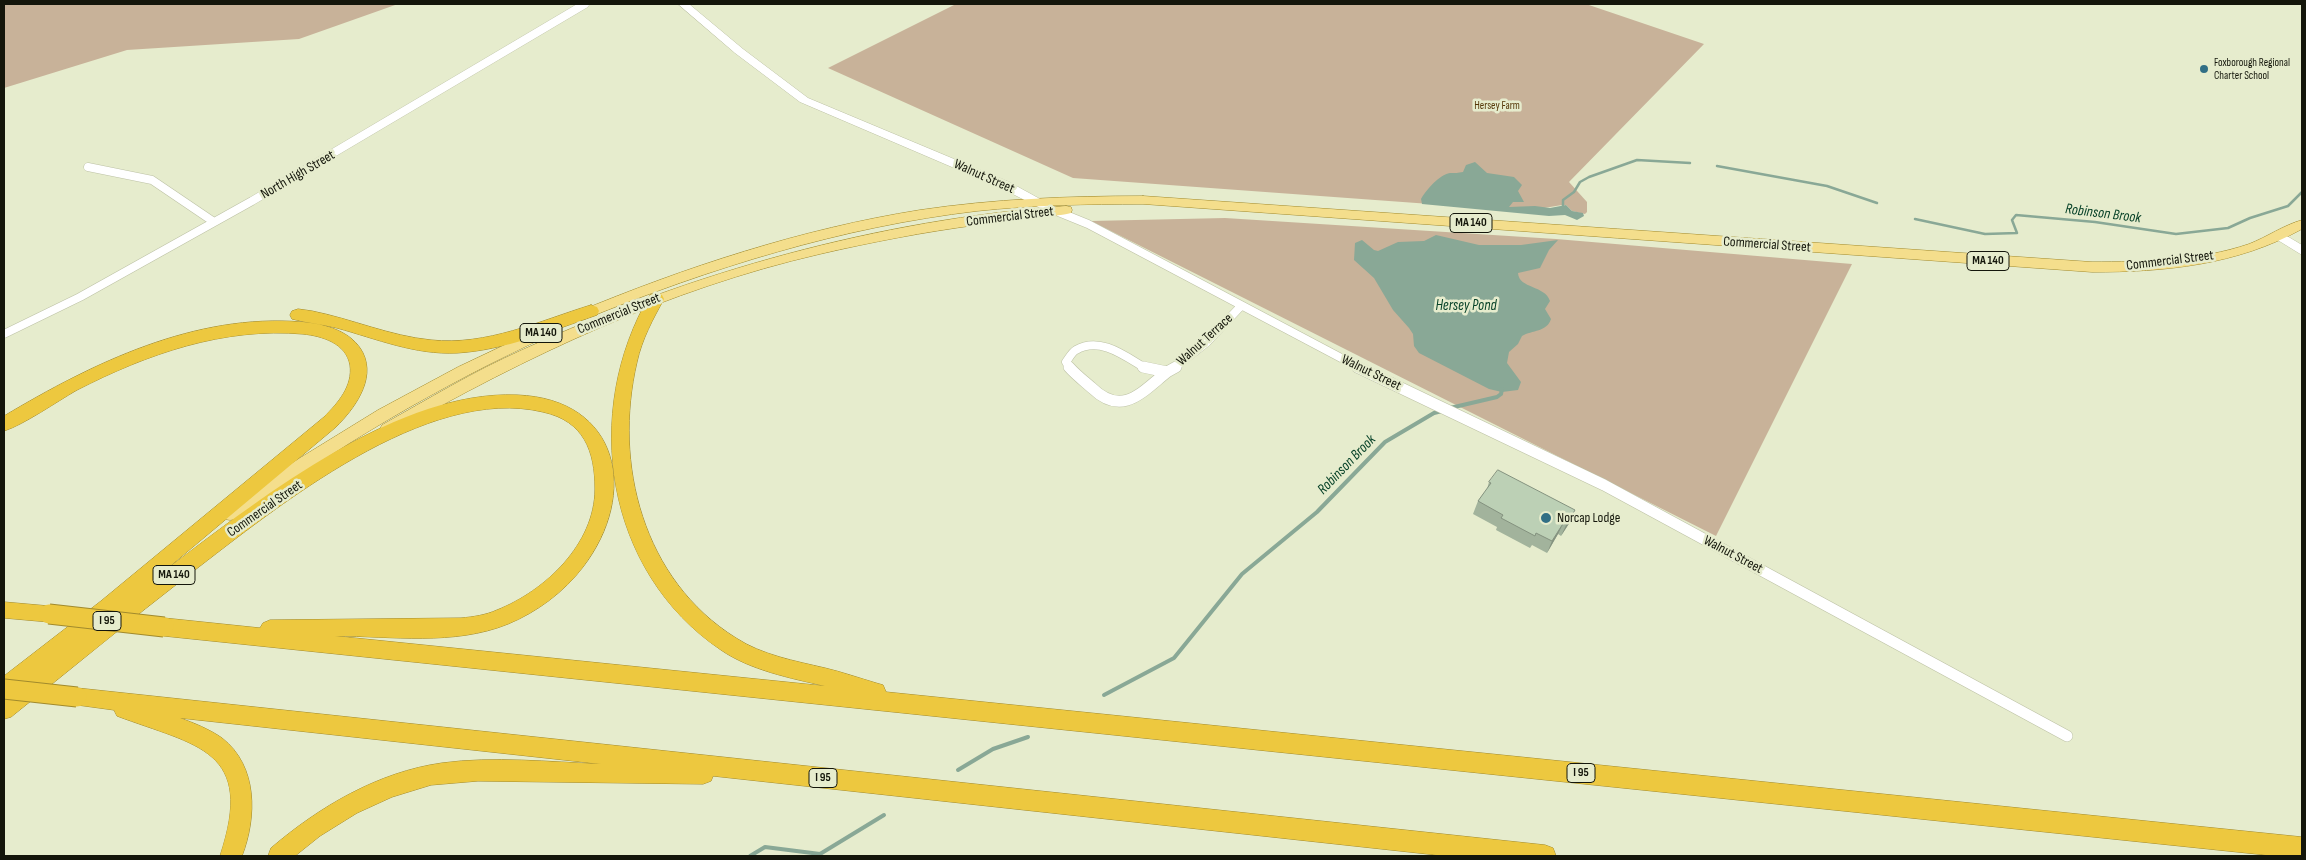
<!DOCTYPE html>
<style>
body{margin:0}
#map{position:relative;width:2306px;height:860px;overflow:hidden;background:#e6eccd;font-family:"Sofia Sans Condensed",sans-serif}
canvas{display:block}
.frame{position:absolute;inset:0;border:5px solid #14160b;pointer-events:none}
</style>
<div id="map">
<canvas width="2306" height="860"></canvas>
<div class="frame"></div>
</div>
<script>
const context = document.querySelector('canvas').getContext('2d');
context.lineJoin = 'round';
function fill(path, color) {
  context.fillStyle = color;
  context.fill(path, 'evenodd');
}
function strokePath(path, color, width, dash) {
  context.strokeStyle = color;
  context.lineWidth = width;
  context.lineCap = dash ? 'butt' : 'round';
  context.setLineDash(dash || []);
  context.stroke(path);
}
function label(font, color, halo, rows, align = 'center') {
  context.font = font + ' "Sofia Sans Condensed",sans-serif';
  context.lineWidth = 5;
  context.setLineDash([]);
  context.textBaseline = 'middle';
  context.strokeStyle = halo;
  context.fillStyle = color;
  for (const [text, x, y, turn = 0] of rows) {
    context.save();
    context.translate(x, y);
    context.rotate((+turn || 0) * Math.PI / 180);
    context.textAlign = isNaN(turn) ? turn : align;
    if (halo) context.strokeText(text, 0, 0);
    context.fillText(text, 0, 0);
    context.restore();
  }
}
fill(new Path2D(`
 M 4,4 L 398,4 L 299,39 L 127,50 L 4,88 Z
 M 956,4 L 1586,4 L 1704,44 L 1569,182 L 1587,202 L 1587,212 L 1585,214 L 1572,211 L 1566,205 L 1562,205 L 1544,208 L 1540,212 L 1073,178 L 828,68 Z
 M 1225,218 L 1556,239 L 1852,264 L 1716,536 L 1091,221 Z`), '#c8b299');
fill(new Path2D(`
 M 1475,162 L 1487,173 L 1514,177 L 1522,185 L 1518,191 L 1524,202 L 1513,202 L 1509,207 L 1535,206 L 1550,208 L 1566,205 L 1572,211 L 1583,213 L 1584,216 L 1577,220 L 1565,215 L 1549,216 L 1422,204 L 1421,199 C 1427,189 1439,175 1450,173 C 1455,173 1458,173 1463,172 L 1466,165 Z
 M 1436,235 L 1479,245 L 1521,245 L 1558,240 L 1549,250 L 1540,268 L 1518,273 C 1519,289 1545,285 1550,301 L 1545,309 L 1551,319 C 1547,332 1532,330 1522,336 L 1518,344 L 1509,352 L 1507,363 L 1521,382 L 1518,390 L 1502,392 L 1489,389 L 1419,353 L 1414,346 L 1413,334 L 1409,328 L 1393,310 L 1374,278 L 1354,260 L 1355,243 L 1362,240 L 1374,250 L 1378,251 L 1398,242 L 1424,241 Z`), '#89a896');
strokePath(new Path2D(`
 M 1717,166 L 1827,186 L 1877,203
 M 1563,207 L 1563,200 L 1574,192 L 1580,182 L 1589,177 L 1637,160 L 1690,163
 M 1915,219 L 1985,234 L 2017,233 L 2012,220 L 2016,215 L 2095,222 L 2176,234 L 2228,228 L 2250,218 L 2288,206 L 2302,192`), '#89a896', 2.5);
strokePath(new Path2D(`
 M 1450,408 L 1497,397 L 1501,394 L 1502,389
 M 1104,695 L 1174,658 L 1242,574 L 1317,512 L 1385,442 L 1434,413 L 1442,411
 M 958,770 L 993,749 L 1028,737
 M 750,856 L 765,847 L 820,854 L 884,815`), '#89a896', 4);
const streetFar1 = new Path2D(`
 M 88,167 L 152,180 L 214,222
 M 1056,211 L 1088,224 L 1360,368
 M 4,334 L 80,297 L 252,201 L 585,4
 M 1070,368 L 1066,362 C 1069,358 1072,352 1076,350 C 1100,336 1125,356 1145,368
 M 1174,368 L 1207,342 L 1241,306`);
const street = new Path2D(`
 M 1069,367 C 1076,375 1084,381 1092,388 C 1122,417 1141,393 1167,372
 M 1143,367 L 1167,372
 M 1357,367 L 1604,485 L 2067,736
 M 1167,372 L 1176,367`);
const secondary = new Path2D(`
 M 678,4 L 689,4 L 743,49 L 808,98 L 1009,182 L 1062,211 L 1060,214 L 1052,214 L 1001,188 L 800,102 L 735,53 Z
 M 2280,232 L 2302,245 L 2302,255 L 2276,239 L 2274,236 Z`);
const primary = new Path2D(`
 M 1143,196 L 2092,262 C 2144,262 2199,261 2249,244 C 2267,237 2284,225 2302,220 L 2302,229 C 2237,265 2165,272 2092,272 L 1143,204 C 1088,204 1032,205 977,211 C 841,227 711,268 585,319 L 575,319 L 573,316 L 575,313 C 686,267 801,229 920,210 C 994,199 1068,196 1143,196 Z
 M 1066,206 L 1071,207 L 1072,210 L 1071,213 C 1060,216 1048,216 1037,217 C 1017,219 997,222 977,225 C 924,232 872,242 820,254 C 668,289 527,356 392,433 L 387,435 L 382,433 L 380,429 L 382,425 C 428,399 473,372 522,350 C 693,272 877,220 1066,206 Z
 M 545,326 L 550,327 L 552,331 L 550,335 C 439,386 335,448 236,519 L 230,520 L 224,519 L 222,514 L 224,509 L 300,458 L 378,410 L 458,367 Z`);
const highway = new Path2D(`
 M 656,293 L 662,295 L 664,299 C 653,319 642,339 637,362 C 613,464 643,580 736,638 C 762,655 795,661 825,668 C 842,672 859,678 876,683 L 883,685 L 886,692 L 2302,837 L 2302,856 L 2276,856 L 164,636 L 157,633 L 154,627 L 157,621 L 164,618 L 260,628 L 263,623 L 270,620 L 461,618 C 473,617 486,615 497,610 C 545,591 595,544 595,489 C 595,451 584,421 543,412 C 427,384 277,507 191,573 C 130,620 71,669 11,717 L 4,719 L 4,676 L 101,601 L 324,417 C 338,403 353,386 350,365 C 346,343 322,336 303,334 C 224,327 147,354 77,390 C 56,402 25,424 4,431 L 4,416 C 93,363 195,313 302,322 C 325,324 352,331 363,353 C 376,380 354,409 336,427 L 163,572 C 256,502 395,390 517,395 C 620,399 639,494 583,567 C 564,592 537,612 508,624 C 454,646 391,636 335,636 L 825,686 C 790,678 750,670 721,650 C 605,572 581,412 650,295 Z
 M 591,305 L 597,307 L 599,311 L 597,315 C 551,331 505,350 457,353 C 415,355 377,339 337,328 C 322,324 307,323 292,319 L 290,315 L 292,311 L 298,309 L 312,311 C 352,319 390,336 431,340 C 487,346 539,321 591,305 Z
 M 4,602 L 49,606 L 56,608 L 59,614 L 56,620 L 49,622 L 4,618 Z
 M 77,688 L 1545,845 L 1553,848 L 1556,856 L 1446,856 L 713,776 L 711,781 L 703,784 L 478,781 L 431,785 L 392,797 L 357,813 L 320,836 L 295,856 L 268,856 L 271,848 C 319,807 378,772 442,763 C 493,756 550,762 601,764 L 180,718 C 194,723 209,729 222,738 C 258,766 257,817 242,856 L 220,856 C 256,749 197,746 117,716 L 114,710 L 70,704 L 67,697 L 70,690 Z`);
strokePath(streetFar1, '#bcc1a4', 9);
strokePath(street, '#bcc1a4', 12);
strokePath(secondary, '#bcc1a4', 1);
strokePath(primary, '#a18a2d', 1);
strokePath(highway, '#a18a2d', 1);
strokePath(streetFar1, '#fff', 8);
strokePath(street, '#fff', 11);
fill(secondary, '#fff');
fill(primary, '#f4de8c');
fill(highway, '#edc83f');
const highwayBridge = new Path2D(`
 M 49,614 L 164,627
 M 4,689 L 77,697`);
strokePath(highwayBridge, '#a18a2d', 21, []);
strokePath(highwayBridge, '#edc83f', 19);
fill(new Path2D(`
 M 1489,482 L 1570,522 L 1561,536 L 1558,534 L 1547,553 L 1532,545 L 1530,548 L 1496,530 L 1497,527 L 1473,514 L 1478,501 L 1487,489 Z`), '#a2b39c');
fill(new Path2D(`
 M 1575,510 L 1570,522 L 1561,536 L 1567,523 Z
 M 1564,522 L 1558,534 L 1547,553 L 1552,541 Z`), '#84927f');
const building = new Path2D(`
 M 1498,470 L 1575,510 L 1567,523 L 1564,522 L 1552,541 L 1536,533 L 1535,536 L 1501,518 L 1503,515 L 1478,501 L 1491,483 L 1489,482 Z`);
fill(building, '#bcd0b5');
strokePath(building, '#84927f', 1);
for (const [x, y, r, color] of [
 [2204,69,5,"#316f85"],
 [1546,518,6,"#316f85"]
]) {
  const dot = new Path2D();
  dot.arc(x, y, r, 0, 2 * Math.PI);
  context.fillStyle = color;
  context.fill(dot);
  strokePath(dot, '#e6eccd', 2);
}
label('11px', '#14160b', '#e6eccd', [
 ["Foxborough Regional",2214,63],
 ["Charter School",2214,76]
], 'left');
label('11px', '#553607', '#e6eccd', [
 ["Hersey Farm",1497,106]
]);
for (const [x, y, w] of [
 [1471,223,42],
 [1988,261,42],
 [541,333,42],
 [174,575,42],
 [107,621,28],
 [1581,773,28],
 [823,778,28]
]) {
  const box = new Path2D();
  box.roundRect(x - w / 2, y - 9.5, w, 19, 4);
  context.fillStyle = '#e6eccd';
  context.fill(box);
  strokePath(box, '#14160b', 1);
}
label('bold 12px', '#14160b', null, [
 ["MA 140",1471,223],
 ["MA 140",1988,261],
 ["MA 140",541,333],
 ["MA 140",174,575],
 ["I 95",107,621],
 ["I 95",1581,773],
 ["I 95",823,778]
]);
label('14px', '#14160b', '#e6eccd', [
 ["North High Street",298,175,-30],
 ["Walnut Street",984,177,24],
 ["Commercial Street",1010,217,-7],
 ["Commercial Street",1767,245,4],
 ["Commercial Street",2170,261,-7],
 ["Commercial Street",619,314,-22],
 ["Walnut Terrace",1205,340,-42],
 ["Walnut Street",1371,373,26],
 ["Commercial Street",265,509,-35],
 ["Walnut Street",1733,555,28]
]);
label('14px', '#14160b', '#e6eccd', [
 ["Norcap Lodge",1557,518]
], 'left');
label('italic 15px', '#074228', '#e6eccd', [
 ["Robinson Brook",2103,214,7],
 ["Hersey Pond",1466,306],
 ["Robinson Brook",1347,465,-46]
]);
</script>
